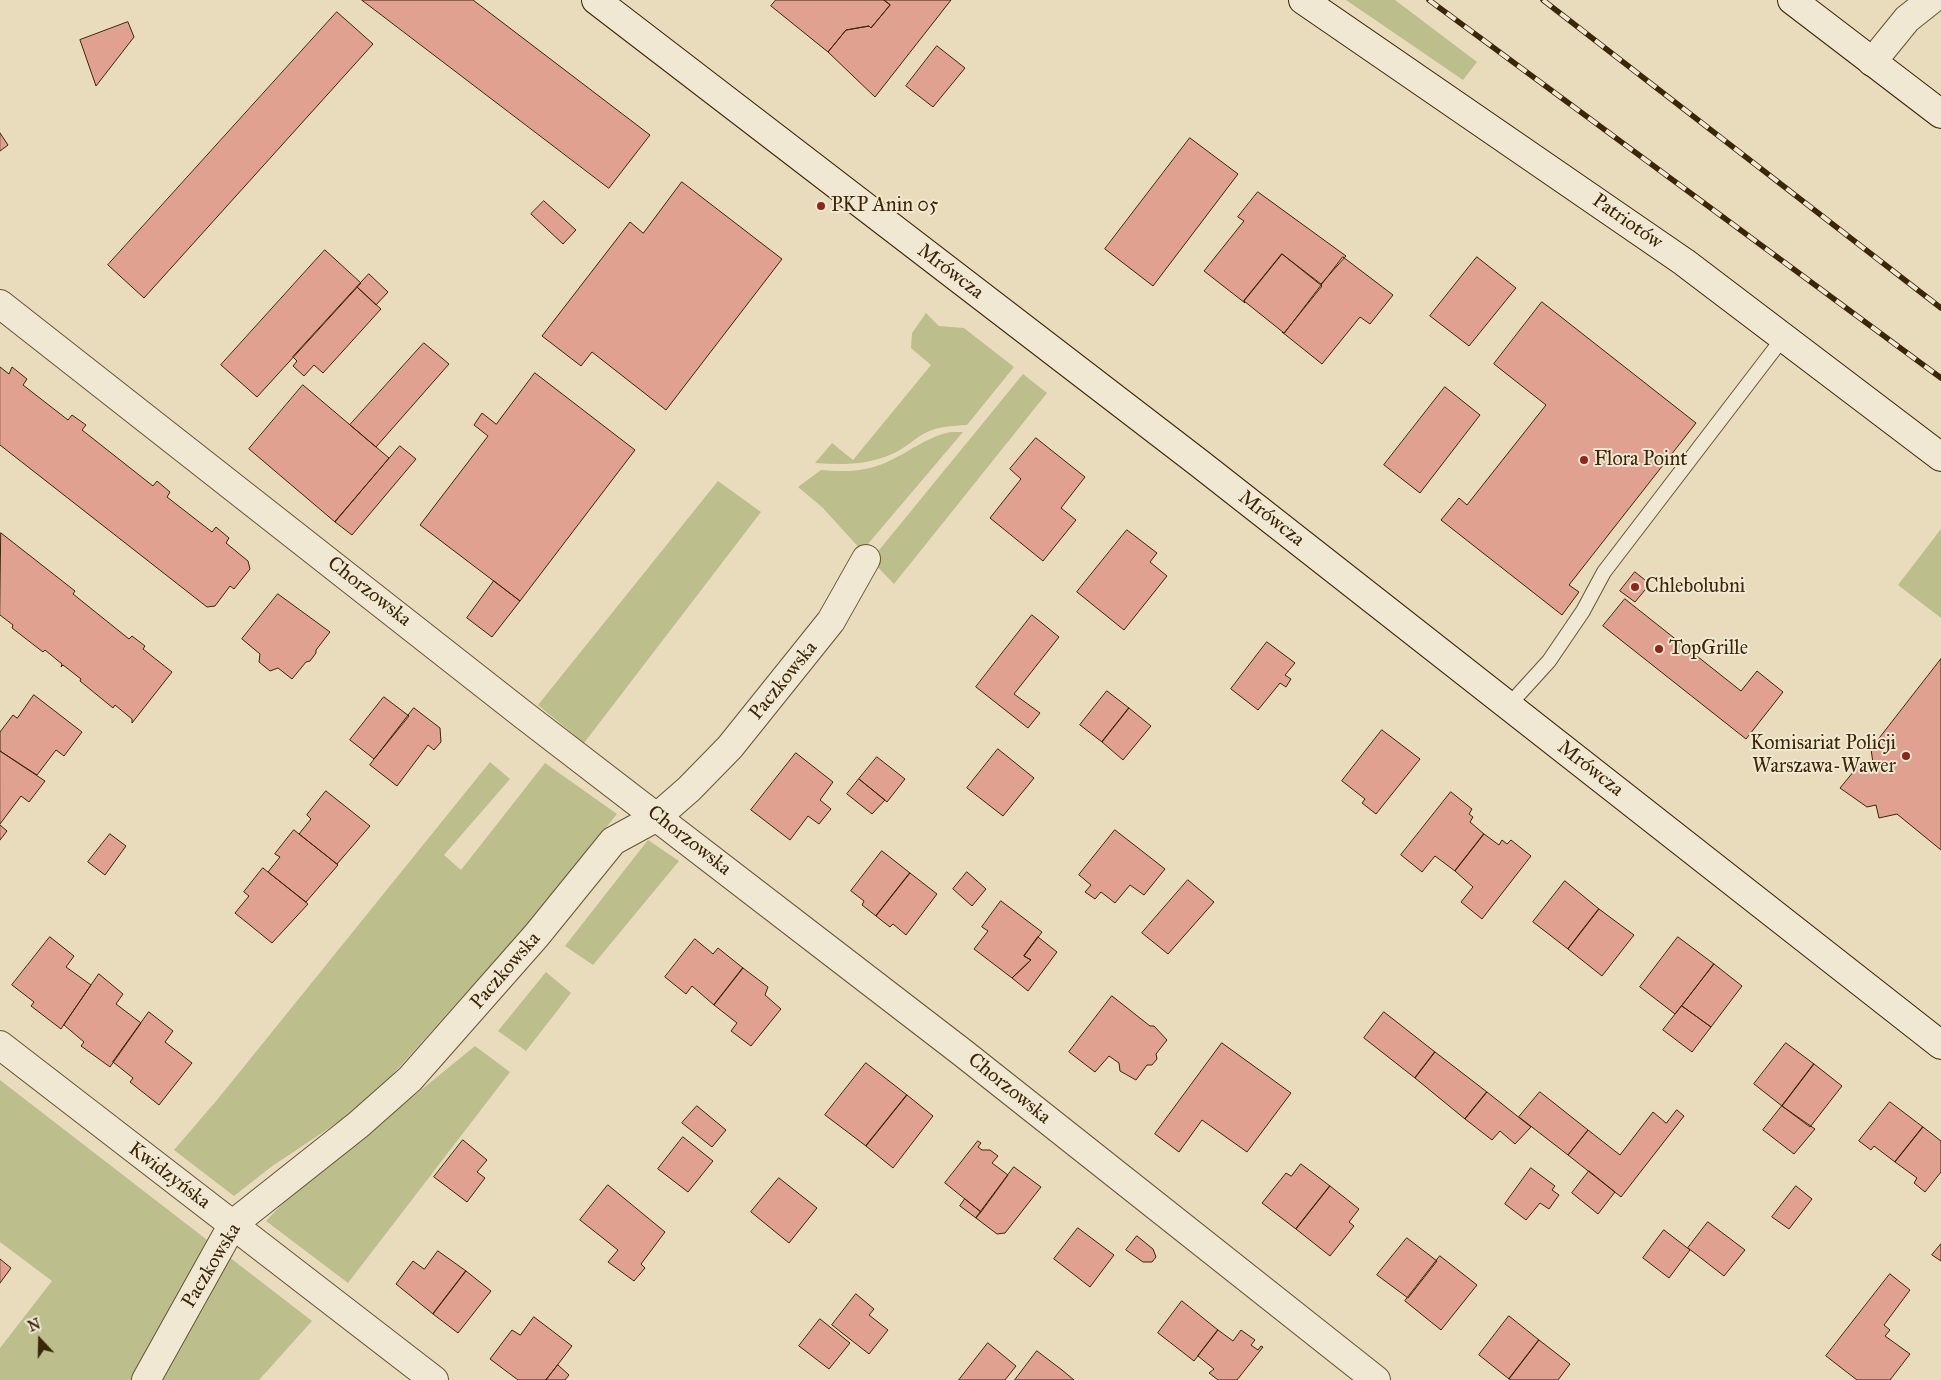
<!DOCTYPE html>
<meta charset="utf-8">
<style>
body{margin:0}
#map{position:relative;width:1941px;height:1380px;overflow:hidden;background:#e8dcbc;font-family:"IM FELL Great Primer",serif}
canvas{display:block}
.north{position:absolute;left:15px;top:1315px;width:50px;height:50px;-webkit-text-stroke:4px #f0e8d3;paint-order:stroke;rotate:339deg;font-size:14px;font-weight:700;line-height:20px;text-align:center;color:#3b2605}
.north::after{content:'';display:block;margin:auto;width:18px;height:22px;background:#3b2605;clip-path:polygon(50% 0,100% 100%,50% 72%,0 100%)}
</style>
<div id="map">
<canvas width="1941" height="1380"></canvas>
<div class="north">N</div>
</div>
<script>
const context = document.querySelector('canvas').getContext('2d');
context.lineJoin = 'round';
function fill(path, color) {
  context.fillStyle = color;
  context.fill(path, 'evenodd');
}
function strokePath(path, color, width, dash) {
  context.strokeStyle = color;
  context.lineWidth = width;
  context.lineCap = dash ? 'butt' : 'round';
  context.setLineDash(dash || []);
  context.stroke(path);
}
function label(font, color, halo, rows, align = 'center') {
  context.font = font + ' "IM FELL Great Primer",serif';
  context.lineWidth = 4;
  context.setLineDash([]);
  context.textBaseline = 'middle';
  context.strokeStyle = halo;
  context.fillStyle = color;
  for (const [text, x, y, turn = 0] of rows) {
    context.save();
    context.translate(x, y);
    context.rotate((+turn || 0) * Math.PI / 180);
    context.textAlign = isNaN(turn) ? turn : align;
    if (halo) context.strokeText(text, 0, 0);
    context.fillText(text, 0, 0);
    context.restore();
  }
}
fill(new Path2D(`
 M 1346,0 L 1395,0 L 1477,62 L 1463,80 Z
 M 926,313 L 939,326 L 964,328 L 1014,367 L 967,425 C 953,426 938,426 925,433 C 914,439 904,449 892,454 C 868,465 841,465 815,463 L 832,443 L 853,460 L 931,365 L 911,348 L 912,333 Z
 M 1023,374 L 1047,393 L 894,584 L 871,560 Z
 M 951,432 L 963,432 L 862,551 L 822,507 L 798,487 L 821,470 C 843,472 864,472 885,463 C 908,453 926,437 951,432 Z
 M 718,481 L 761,512 L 584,743 L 538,705 Z
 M 1941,529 L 1941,618 L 1898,585 Z
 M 490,762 L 510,779 L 444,855 L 461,870 L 545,763 L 617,814 L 534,917 L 368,1102 L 271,1167 L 234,1196 L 174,1150 L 217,1100 Z
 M 648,840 L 679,861 L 593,965 L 565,946 Z
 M 546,972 L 571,993 L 526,1051 L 498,1031 Z
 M 475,1046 L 510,1072 L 348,1283 L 266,1221 L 286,1200 Z
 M 0,1080 L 312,1321 L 259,1380 L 0,1380 L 0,1348 L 52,1281 L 0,1242 Z`), '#bcbf8c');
const building = new Path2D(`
 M 362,0 L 473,0 L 650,135 L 609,188 Z
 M 776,0 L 884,0 L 890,5 L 871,28 L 869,26 L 846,30 L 828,52 L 771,6 Z
 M 884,0 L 951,0 L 875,97 L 828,52 L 846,30 L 869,26 L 871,28 L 890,5 Z
 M 337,12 L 373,44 L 144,298 L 108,265 Z
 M 128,22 L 134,37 L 96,86 L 80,40 Z
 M 937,46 L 965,68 L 933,107 L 906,86 Z
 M 0,133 L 8,145 L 0,151 Z
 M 1190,138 L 1238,174 L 1153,286 L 1105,249 Z
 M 682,182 L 782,259 L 666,410 L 592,352 L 581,366 L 542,336 L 630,222 L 643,233 Z
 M 1258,192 L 1346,256 L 1321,284 L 1282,254 L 1244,301 L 1245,303 L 1204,271 L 1244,221 L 1238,217 Z
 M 544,201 L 576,230 L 563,244 L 531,214 Z
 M 325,250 L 361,283 L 257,397 L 221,365 Z
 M 1282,254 L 1322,286 L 1284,333 L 1244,301 Z
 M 1343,257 L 1393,295 L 1370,324 L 1360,317 L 1322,364 L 1282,332 L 1284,333 Z
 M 1477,257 L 1516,288 L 1469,346 L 1430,316 Z
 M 369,274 L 388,292 L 376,305 L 357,287 Z
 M 357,287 L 381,309 L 323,373 L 314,365 L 304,376 L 293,366 L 297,361 L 293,357 Z
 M 1542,302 L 1696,423 L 1569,585 L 1579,592 L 1562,615 L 1441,520 L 1459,498 L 1467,505 L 1546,405 L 1494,364 Z
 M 424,343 L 449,364 L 376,447 L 350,425 Z
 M 0,367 L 9,374 L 12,367 L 27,379 L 23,385 L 68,420 L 72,415 L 86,425 L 82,430 L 153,486 L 157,481 L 170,492 L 167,497 L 212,532 L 216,527 L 229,538 L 226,543 L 248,561 L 250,569 L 234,589 L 230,586 L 215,606 L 207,607 L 0,445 Z
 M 535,373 L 635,450 L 520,601 L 420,525 L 488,436 L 474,425 L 482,413 L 496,424 Z
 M 303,385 L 389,458 L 335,522 L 249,449 Z
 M 1445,387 L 1480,415 L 1420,493 L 1384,465 Z
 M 1036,438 L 1085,477 L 1061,508 L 1076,520 L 1043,561 L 990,518 L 1021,479 L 1010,469 Z
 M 400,446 L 416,459 L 352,535 L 335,522 Z
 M 1127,530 L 1157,553 L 1150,562 L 1167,576 L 1124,630 L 1077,592 Z
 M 1,533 L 75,591 L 73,594 L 129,639 L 132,636 L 145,646 L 143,649 L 172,672 L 132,723 L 132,719 L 115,705 L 113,708 L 80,681 L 81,679 L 63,665 L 61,667 L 62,664 L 45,650 L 43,652 L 12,628 L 13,625 L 0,615 Z
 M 1635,572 L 1650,584 L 1635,602 L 1620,591 Z
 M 494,581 L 520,601 L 492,637 L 467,618 Z
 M 278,594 L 330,632 L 316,650 L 316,653 L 310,661 L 306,662 L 292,679 L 278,668 L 270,671 L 259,662 L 260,654 L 242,639 Z
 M 1625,599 L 1741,691 L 1757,671 L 1783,692 L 1746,739 L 1603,626 Z
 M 1032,615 L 1059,637 L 1014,694 L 1040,713 L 1028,728 L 976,687 Z
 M 1267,642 L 1295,663 L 1285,675 L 1291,679 L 1286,687 L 1280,683 L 1258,710 L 1231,689 Z
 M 1941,659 L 1941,850 L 1897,814 L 1879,818 L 1876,805 L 1867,807 L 1840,788 L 1859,765 L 1873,763 L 1871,749 Z
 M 1107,691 L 1129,708 L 1102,742 L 1080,725 Z
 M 34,695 L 82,732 L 64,756 L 56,750 L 37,775 L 0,751 L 0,732 L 13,715 L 17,718 Z
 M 384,697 L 409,716 L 374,759 L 350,740 Z
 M 414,708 L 440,728 L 441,742 L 434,750 L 428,745 L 397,786 L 370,765 Z
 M 1129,708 L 1151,726 L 1123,760 L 1102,742 Z
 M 1382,730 L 1420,759 L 1376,814 L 1362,803 L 1365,799 L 1342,781 Z
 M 998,749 L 1034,778 L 1003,816 L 967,788 Z
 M 0,751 L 45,781 L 29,802 L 21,796 L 0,824 Z
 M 796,753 L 833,782 L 820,800 L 831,809 L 819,824 L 808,816 L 790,840 L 751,810 Z
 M 877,757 L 905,779 L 887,802 L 859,779 Z
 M 859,779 L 885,800 L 872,814 L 847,794 Z
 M 326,791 L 370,826 L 337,864 L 299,834 L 311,819 L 307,815 Z
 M 1451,792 L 1472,809 L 1469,814 L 1473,817 L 1470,822 L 1484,834 L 1455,871 L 1435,856 L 1422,872 L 1401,855 Z
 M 0,825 L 7,831 L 0,840 Z
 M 294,830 L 338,865 L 306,902 L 268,872 L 280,857 L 275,854 Z
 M 1115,830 L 1165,869 L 1144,895 L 1130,885 L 1115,903 L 1101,892 L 1095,899 L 1085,892 L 1091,885 L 1079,875 Z
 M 110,834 L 126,846 L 105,875 L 88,862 Z
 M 1484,834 L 1499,845 L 1502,840 L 1507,844 L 1511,840 L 1531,856 L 1482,919 L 1461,902 L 1473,887 L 1455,871 Z
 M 882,851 L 910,873 L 876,916 L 862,905 L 864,901 L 851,891 Z
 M 263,868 L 308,904 L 272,943 L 235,913 L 249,896 L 244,892 Z
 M 967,872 L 986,889 L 972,906 L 953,889 Z
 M 910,873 L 937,894 L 906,935 L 893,924 L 890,927 L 876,916 Z
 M 1188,880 L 1214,902 L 1168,954 L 1142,933 Z
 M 1565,881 L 1599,909 L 1568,949 L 1533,922 Z
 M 1001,901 L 1042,932 L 1024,956 L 1031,960 L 1012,978 L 974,949 L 988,931 L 982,927 Z
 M 1599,909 L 1634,935 L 1602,976 L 1568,949 Z
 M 50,937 L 74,956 L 66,967 L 91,985 L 61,1029 L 31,1006 L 34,1002 L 12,985 Z
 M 1038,937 L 1057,952 L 1028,991 L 1012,978 L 1031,960 L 1024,956 Z
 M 1678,937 L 1714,964 L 1675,1014 L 1640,987 Z
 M 695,939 L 713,954 L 718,948 L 743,968 L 714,1005 L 692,986 L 686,994 L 665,977 Z
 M 1714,964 L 1742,986 L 1711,1027 L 1682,1006 Z
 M 743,968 L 768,987 L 765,995 L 781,1009 L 751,1046 L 731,1031 L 737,1023 L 714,1005 Z
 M 99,974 L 123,994 L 116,1004 L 141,1023 L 110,1067 L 81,1046 L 84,1042 L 64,1025 Z
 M 1112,996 L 1150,1026 L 1154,1026 L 1167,1040 L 1156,1054 L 1157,1059 L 1152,1065 L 1147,1065 L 1136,1080 L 1120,1071 L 1119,1063 L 1109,1056 L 1095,1072 L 1069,1052 Z
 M 1682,1006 L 1711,1027 L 1692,1052 L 1663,1030 Z
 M 149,1012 L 173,1031 L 165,1042 L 192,1063 L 159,1105 L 130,1082 L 133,1078 L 113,1062 Z
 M 1384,1012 L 1435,1052 L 1415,1078 L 1364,1038 Z
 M 1222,1043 L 1291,1093 L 1247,1152 L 1202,1120 L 1179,1152 L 1155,1134 Z
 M 1786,1043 L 1814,1064 L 1782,1106 L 1754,1084 Z
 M 1435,1052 L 1487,1092 L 1465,1119 L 1415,1078 Z
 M 866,1063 L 907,1095 L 866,1146 L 825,1115 Z
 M 1814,1064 L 1842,1086 L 1810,1127 L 1782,1106 Z
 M 1487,1092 L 1531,1127 L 1515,1144 L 1500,1131 L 1492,1140 L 1465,1119 Z
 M 1540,1092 L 1588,1130 L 1568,1155 L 1519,1117 Z
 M 907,1095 L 933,1116 L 893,1168 L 866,1146 Z
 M 1890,1102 L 1923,1127 L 1895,1162 L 1874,1146 L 1871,1150 L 1859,1141 Z
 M 697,1106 L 726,1130 L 712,1147 L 682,1123 Z
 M 1782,1106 L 1815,1129 L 1794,1154 L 1763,1130 Z
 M 1677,1110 L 1684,1116 L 1621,1197 L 1568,1155 L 1588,1130 L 1620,1155 L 1653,1112 L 1666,1123 Z
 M 1923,1127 L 1941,1141 L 1941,1172 L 1925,1192 L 1914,1183 L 1917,1178 L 1895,1162 Z
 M 683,1137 L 713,1161 L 688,1192 L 658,1169 Z
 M 463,1140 L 487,1160 L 477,1172 L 485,1178 L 467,1202 L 434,1177 Z
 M 978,1141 L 981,1143 L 978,1147 L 982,1150 L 990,1150 L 998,1156 L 992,1163 L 1008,1175 L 981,1212 L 945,1183 Z
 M 1301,1164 L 1330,1186 L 1296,1229 L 1262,1203 L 1286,1173 L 1291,1176 Z
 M 1014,1167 L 1041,1187 L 1005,1233 L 997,1234 L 976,1218 Z
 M 1531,1168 L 1555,1186 L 1552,1190 L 1559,1195 L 1549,1209 L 1540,1203 L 1526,1220 L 1505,1204 Z
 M 1589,1171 L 1615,1192 L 1598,1214 L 1572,1193 Z
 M 779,1178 L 817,1208 L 789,1243 L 751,1212 Z
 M 608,1185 L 665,1232 L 641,1264 L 645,1268 L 634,1281 L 608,1262 L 618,1250 L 580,1220 Z
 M 1330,1186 L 1359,1209 L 1349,1222 L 1354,1226 L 1330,1256 L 1296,1229 Z
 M 1796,1186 L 1812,1199 L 1789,1229 L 1772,1217 Z
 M 965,1199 L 981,1212 L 976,1218 L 960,1206 Z
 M 1708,1222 L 1745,1250 L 1724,1276 L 1688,1248 Z
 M 1078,1228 L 1114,1255 L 1090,1287 L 1054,1259 Z
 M 1664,1230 L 1690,1250 L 1669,1278 L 1643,1258 Z
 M 1137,1236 L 1153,1249 L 1156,1257 L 1152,1262 L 1143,1262 L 1126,1250 Z
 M 1407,1238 L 1437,1261 L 1408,1298 L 1377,1275 Z
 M 1941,1244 L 1941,1261 L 1932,1255 Z
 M 438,1251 L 466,1271 L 433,1314 L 396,1284 L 413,1261 L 424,1269 Z
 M 1440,1256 L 1477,1285 L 1441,1330 L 1405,1301 Z
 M 0,1259 L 11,1268 L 0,1283 Z
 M 466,1271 L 491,1291 L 458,1333 L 433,1314 Z
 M 1890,1274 L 1910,1290 L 1884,1325 L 1890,1330 L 1885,1336 L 1910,1354 L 1890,1380 L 1857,1380 L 1826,1356 Z
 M 856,1294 L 874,1309 L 869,1315 L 888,1330 L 869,1354 L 832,1325 Z
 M 1182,1301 L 1218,1330 L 1194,1361 L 1158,1333 Z
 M 1509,1316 L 1539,1340 L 1509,1379 L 1479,1355 Z
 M 534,1317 L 572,1346 L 546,1380 L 518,1380 L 490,1359 L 512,1330 L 520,1335 Z
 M 820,1319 L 850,1343 L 829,1369 L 799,1346 Z
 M 1218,1330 L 1233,1341 L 1241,1330 L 1255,1340 L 1251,1345 L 1258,1350 L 1261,1346 L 1263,1347 L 1237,1380 L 1218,1380 L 1209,1373 L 1214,1369 L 1198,1356 Z
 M 1539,1340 L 1570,1364 L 1558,1380 L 1511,1380 L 1509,1379 Z
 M 988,1343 L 1016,1366 L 1005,1380 L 959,1380 Z
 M 1037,1351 L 1062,1370 L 1074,1380 L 1015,1380 Z
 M 558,1365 L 569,1375 L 565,1380 L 546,1380 Z`);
fill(building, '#e0a190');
strokePath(building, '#3b2605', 1);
const lane = new Path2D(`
 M 1509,705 L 1549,661 L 1583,611 L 1604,572 L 1783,338`);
const street = new Path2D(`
 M 1872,62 L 1907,19 L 1931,0
 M 0,304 L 521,713 L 963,1053 L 1376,1380
 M 0,1045 L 434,1380
 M 146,1380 L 233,1224 L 358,1125 L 410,1079 L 536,936 L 613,841 L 657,817 L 689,789 L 730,747 L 831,621 L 866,559`);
const secondary = new Path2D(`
 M 596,0 L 1199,463 L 1941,1045
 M 1303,0 L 1684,262 L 1941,457
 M 1792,0 L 1941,114`);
strokePath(lane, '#665433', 16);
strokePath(street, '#665433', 30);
strokePath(secondary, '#3b2605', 30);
strokePath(lane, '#f0e8d3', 14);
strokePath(street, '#f0e8d3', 28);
strokePath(secondary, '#f0e8d3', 28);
const rail = new Path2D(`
 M 1429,0 L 1941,378
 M 1543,0 L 1941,308`);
strokePath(rail, '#3b2605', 5.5);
strokePath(rail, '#f0e8d3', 4, [11]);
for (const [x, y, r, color] of [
 [821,206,5,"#8f2418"],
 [1584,460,5,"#8f2418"],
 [1635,587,5,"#8f2418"],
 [1659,649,5,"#8f2418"],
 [1906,756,5,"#8f2418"]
]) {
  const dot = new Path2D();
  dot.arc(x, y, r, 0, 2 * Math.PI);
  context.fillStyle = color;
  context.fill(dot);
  strokePath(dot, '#f0e8d3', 2);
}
label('20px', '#3b2605', '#f0e8d3', [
 ["PKP Anin 05",831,206],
 ["Flora Point",1594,460],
 ["Chlebolubni",1645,587],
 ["TopGrille",1669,649],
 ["Komisariat Policji",1896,744,"right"],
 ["Warszawa-Wawer",1896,767,"right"]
], 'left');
label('20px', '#3b2605', '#f0e8d3', [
 ["Patriotów",1627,222,35],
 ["Mrówcza",950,272,37],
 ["Mrówcza",1271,519,38],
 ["Chorzowska",369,592,38],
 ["Paczkowska",784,681,-51],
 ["Mrówcza",1590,769,38],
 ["Chorzowska",689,841,38],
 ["Paczkowska",506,971,-49],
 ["Chorzowska",1009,1089,39],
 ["Kwidzyńska",169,1176,37],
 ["Paczkowska",212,1266,-59]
]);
</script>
